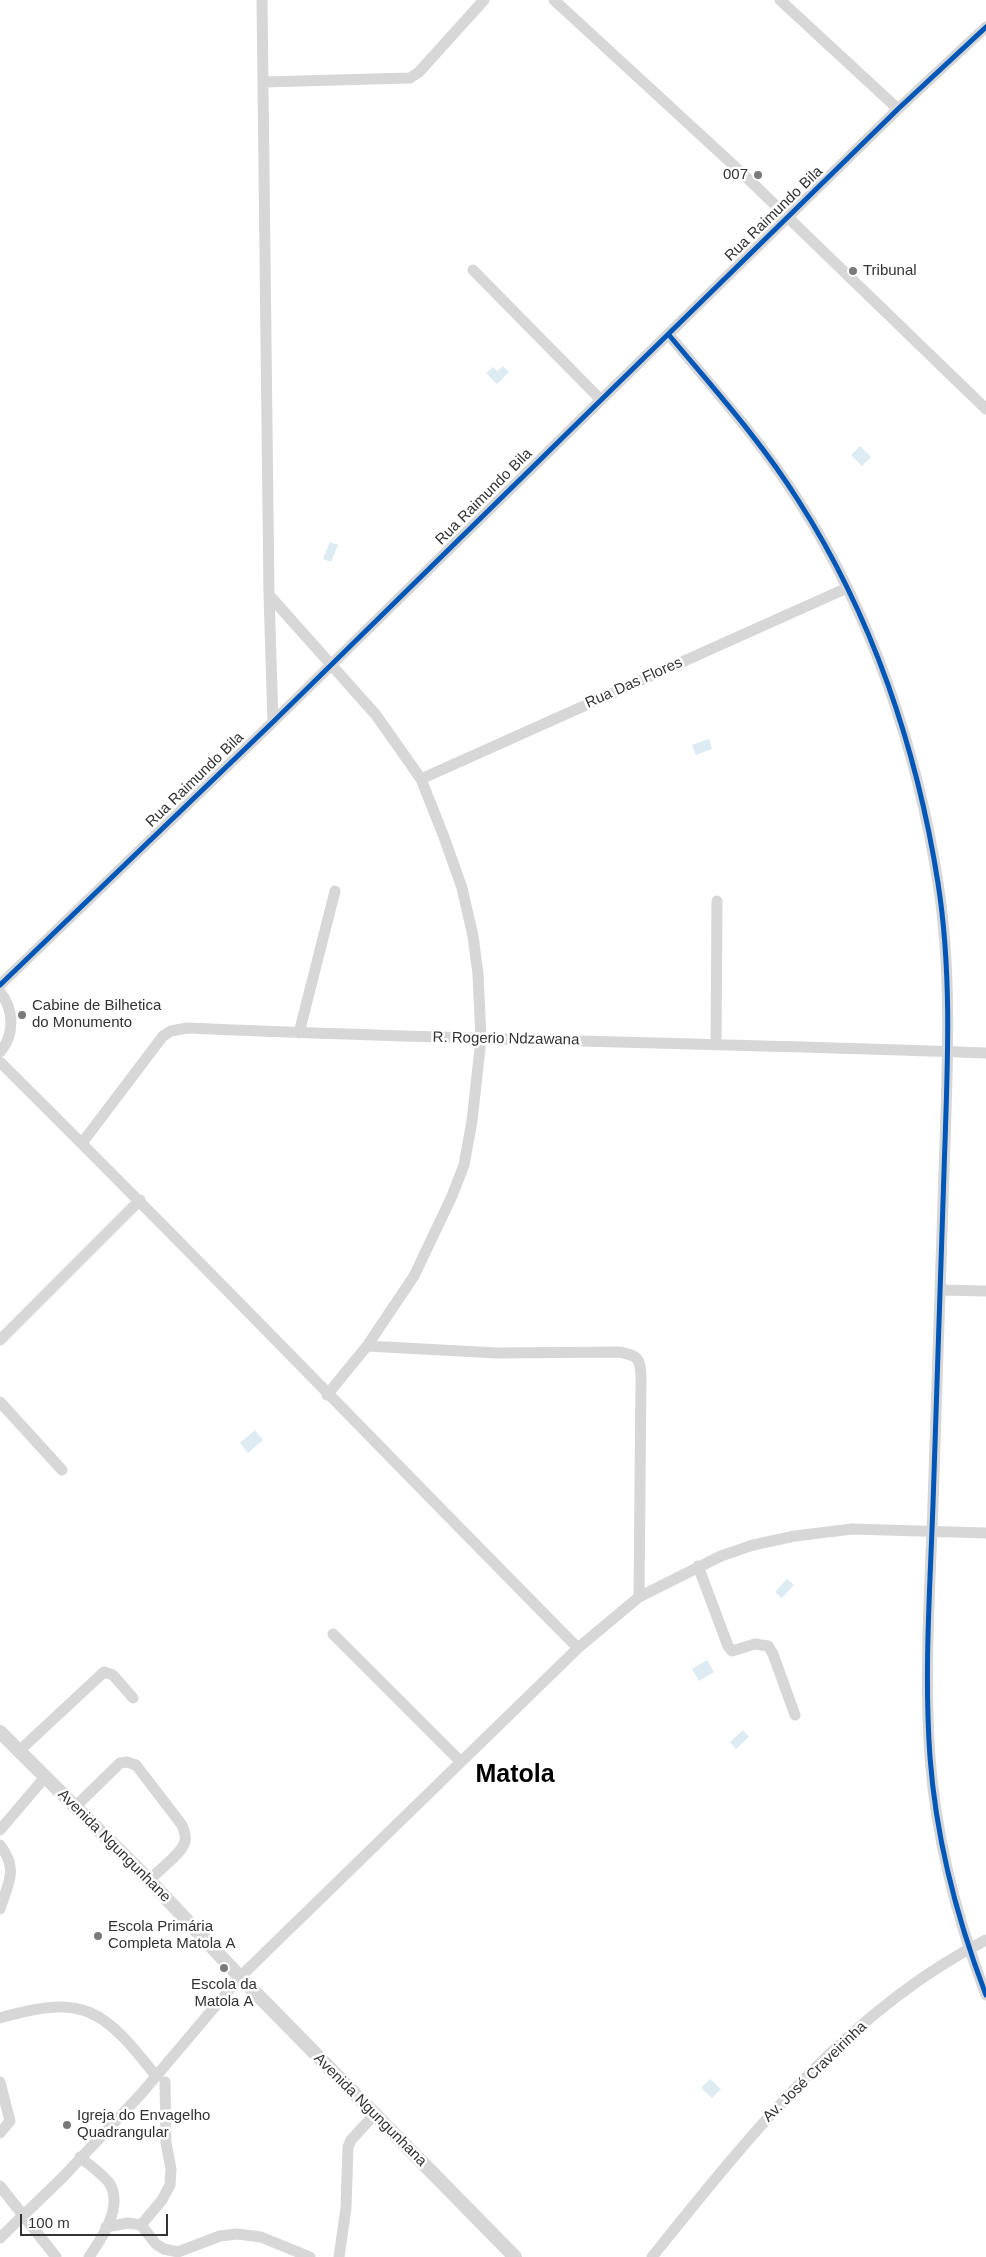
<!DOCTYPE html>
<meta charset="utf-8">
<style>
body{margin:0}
#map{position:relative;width:986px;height:2257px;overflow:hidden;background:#fff;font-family:Arial,sans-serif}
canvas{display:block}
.scale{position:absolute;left:20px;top:2214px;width:148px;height:22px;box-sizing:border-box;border:2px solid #333;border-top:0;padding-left:6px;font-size:15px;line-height:18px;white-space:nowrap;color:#333;-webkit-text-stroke:4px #fff;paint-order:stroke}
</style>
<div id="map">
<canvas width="986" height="2257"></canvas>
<div class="scale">100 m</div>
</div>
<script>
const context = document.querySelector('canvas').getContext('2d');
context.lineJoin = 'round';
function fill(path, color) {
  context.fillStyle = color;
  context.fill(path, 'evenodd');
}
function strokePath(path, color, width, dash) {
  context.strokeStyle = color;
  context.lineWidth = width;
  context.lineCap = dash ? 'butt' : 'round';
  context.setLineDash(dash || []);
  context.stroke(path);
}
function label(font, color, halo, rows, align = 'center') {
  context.font = font + ' Arial,sans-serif';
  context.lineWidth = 5;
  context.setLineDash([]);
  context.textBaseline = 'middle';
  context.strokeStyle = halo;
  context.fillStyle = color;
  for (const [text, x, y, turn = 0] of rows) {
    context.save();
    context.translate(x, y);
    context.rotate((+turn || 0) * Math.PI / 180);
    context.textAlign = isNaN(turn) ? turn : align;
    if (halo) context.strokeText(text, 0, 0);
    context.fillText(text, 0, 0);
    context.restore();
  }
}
fill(new Path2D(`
 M 503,366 L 509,372 L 497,384 L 486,373 L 493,367 L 497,371 Z
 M 860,446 L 871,457 L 862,466 L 851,455 Z
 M 330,542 L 338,545 L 331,562 L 323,559 Z
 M 709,739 L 712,749 L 696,755 L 692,745 Z
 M 255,1430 L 263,1440 L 248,1453 L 240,1443 Z
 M 787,1579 L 794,1585 L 782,1598 L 775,1592 Z
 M 707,1660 L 714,1672 L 699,1681 L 692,1669 Z
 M 743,1730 L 749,1737 L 736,1749 L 730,1742 Z
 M 710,2079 L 721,2089 L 712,2098 L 701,2088 Z`), '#ddebf3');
strokePath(new Path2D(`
 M 262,0 L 269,595 L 273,722
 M 554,0 L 742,173 L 986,409
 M 780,0 L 898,109
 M 263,82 L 410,78 L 419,72 L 484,0
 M 473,270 L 601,400
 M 669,335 C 713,388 761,441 798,500 C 872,615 917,749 938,883 C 953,979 947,1076 944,1172 C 940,1282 937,1393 933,1504 C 930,1588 924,1674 930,1757 C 936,1839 957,1919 986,1995
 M 269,595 L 376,715 L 421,779 L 444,837 L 462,888 L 473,936 L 478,974 L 481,1039 L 472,1121 L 464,1165 L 452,1196 L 414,1276 L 367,1346 L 327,1395
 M 421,779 L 847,588
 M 0,985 L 273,722 L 601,400 L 898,109 L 986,27
 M 0,992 C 14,1009 15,1035 0,1052
 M 299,1033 L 335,891
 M 716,1044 L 717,901
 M 0,1062 C 195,1255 385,1453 578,1648
 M 82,1143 L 163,1036 L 171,1031 L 187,1028 C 454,1040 720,1043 986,1053
 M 940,1290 L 986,1291
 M 0,1340 L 140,1200
 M 367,1346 L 497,1353 L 619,1352 C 638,1356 640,1357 641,1377 L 639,1597
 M 0,1402 L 62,1470
 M 698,1566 L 728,1646 L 732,1651 L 755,1644 L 768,1646 L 773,1654 L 795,1715
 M 333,1634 L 460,1761
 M 19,1751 L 104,1672 L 113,1675 L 133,1698
 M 75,1807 L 120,1763 L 127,1762 L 136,1765 L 182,1825 C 184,1830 186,1836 185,1841 C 183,1853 158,1871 149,1880
 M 0,1830 L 46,1776
 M 0,1845 C 19,1870 8,1883 0,1909
 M 0,2018 C 85,1993 104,2010 156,2076
 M 0,2082 L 10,2121 L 0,2133
 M 80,2157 C 89,2165 103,2174 110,2184 C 123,2207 102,2238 89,2257
 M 0,2186 L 56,2257
 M 141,2225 L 162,2200 L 170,2185 L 171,2169 L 166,2143 L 165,2082
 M 106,2227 L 128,2223 L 141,2225 L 156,2244 L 164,2249 L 178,2252 L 220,2236 L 237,2234 L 261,2237 L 310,2257
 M 0,2238 L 63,2177 L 141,2094 L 240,1977 L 578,1648 L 639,1597 L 721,1556 L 753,1545 L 795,1536 L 852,1529 L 986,1533
 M 339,2257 L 346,2208 L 348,2147 L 351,2140 L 374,2115
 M 652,2257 C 746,2140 849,2009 986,1940`), '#d7d7d7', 11);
strokePath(new Path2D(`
 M 0,1732 L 149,1880 L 240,1977 L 515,2257`), '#d7d7d7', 14);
strokePath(new Path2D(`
 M 669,335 C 713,388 761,441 798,500 C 872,615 917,749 938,883 C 953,979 947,1076 944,1172 C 940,1282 937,1393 933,1504 C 930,1588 924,1674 930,1757 C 936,1839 957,1919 986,1995
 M 0,985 L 273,722 L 601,400 L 898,109 L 986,27`), '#0057b8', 5);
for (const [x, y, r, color] of [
 [758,175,5,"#7a7a7a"],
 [853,271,5,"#7a7a7a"],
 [22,1015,5,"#7a7a7a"],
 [98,1936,5,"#7a7a7a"],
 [224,1968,5,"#7a7a7a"],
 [67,2125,5,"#7a7a7a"]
]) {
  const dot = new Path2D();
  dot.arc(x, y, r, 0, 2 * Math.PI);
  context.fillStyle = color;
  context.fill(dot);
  strokePath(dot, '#fff', 2);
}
label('15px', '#333', '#fff', [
 ["007",748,175,"right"],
 ["Tribunal",863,271],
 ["Cabine de Bilhetica",32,1006],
 ["do Monumento",32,1023],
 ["Escola Primária",108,1927],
 ["Completa Matola A",108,1944],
 ["Escola da",224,1985,"center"],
 ["Matola A",224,2002,"center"],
 ["Igreja do Envagelho",77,2116],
 ["Quadrangular",77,2133]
], 'left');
label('15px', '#333', '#fff', [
 ["Rua Raimundo Bila",774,214,-44],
 ["Rua Raimundo Bila",484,497,-45],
 ["Rua Das Flores",634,683,-24],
 ["Rua Raimundo Bila",195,780,-44],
 ["R. Rogerio Ndzawana",506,1039,1],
 ["Avenida Ngungunhane",114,1846,45],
 ["Av. José Craveirinha",815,2072,-44],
 ["Avenida Ngungunhana",370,2110,45]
]);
label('bold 25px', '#000', '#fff', [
 ["Matola",515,1775]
]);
</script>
